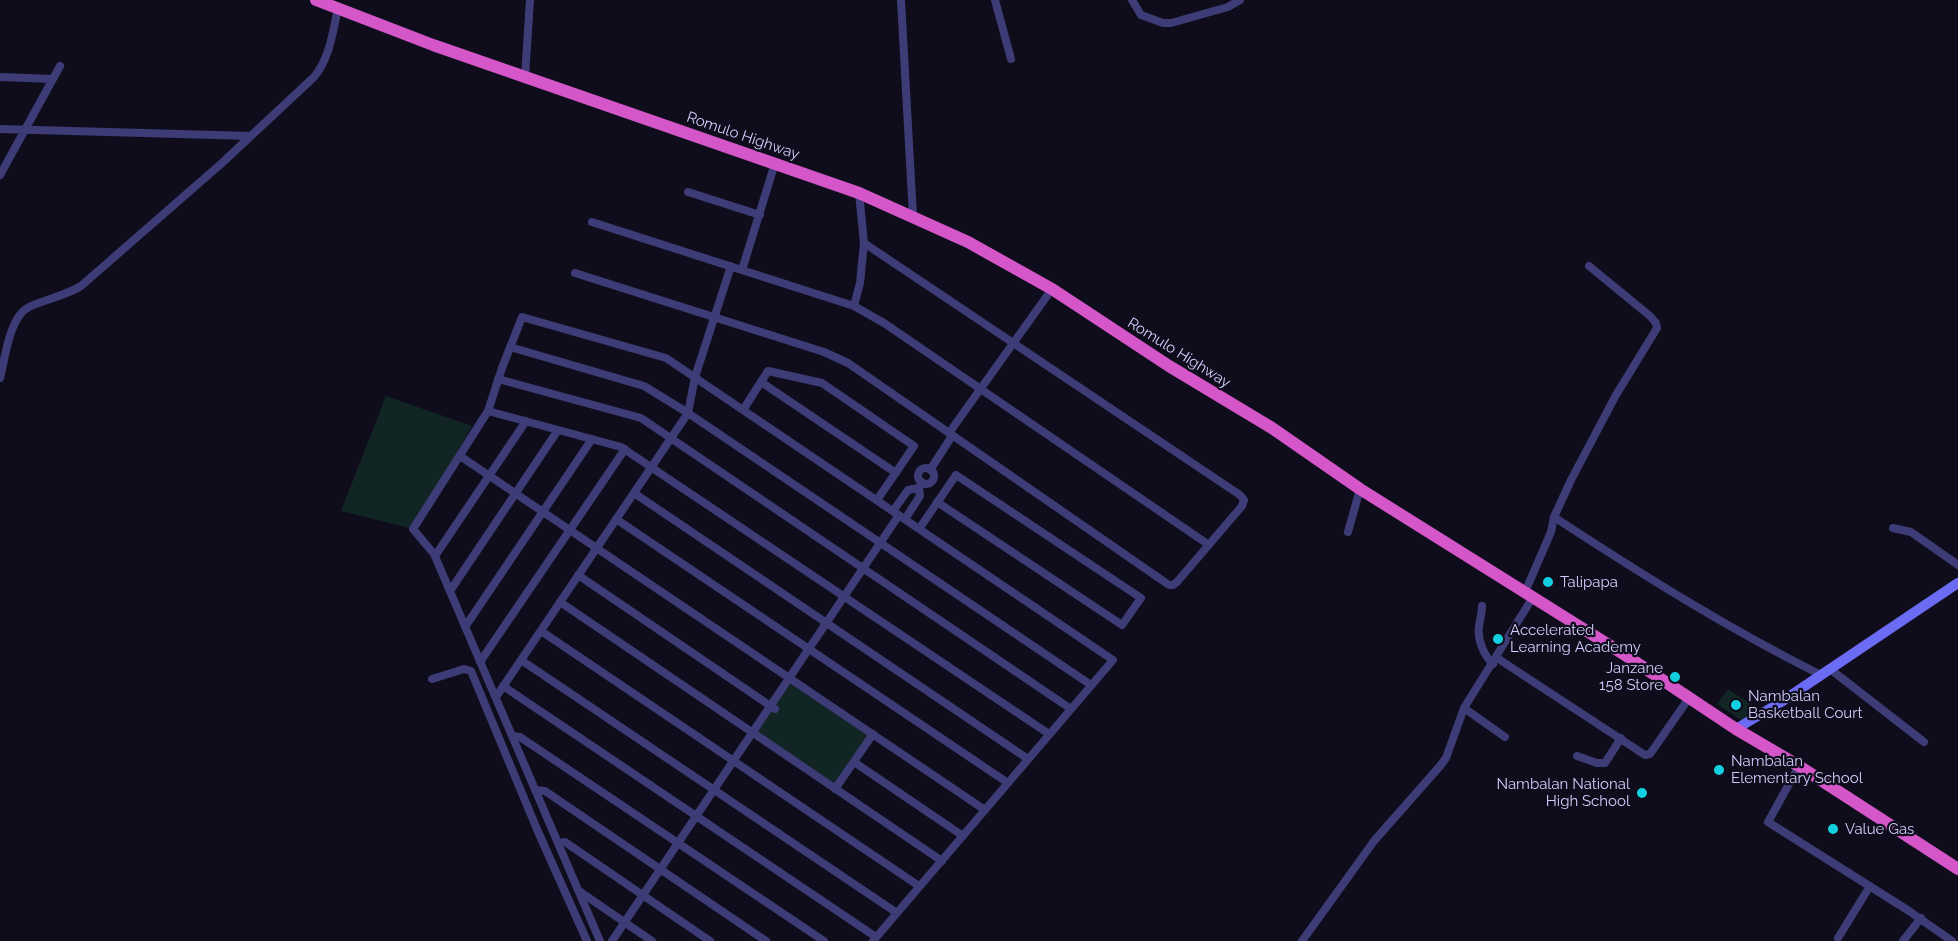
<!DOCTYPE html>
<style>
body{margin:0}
canvas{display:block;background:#0f0d1c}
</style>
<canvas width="1958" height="941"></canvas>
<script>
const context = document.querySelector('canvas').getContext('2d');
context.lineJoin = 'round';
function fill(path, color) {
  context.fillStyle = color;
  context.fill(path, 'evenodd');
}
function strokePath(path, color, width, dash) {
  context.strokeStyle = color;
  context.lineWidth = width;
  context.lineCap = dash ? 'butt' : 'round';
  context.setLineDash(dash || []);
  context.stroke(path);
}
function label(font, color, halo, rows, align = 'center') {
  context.font = font + ' Raleway,sans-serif';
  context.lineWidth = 4.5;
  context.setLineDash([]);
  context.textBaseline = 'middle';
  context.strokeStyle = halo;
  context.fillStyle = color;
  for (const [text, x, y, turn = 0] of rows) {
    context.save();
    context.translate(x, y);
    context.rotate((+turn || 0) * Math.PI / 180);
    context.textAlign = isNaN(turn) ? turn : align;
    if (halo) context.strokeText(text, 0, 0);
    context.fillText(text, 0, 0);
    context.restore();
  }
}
fill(new Path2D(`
 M 386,396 L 472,426 L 413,529 L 341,511 Z
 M 790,683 L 869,736 L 835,785 L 757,732 Z
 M 1728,689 L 1755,707 L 1744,722 L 1717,704 Z`), '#112524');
strokePath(new Path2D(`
 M 901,0 L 913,216
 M 995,0 L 1011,59
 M 1132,0 L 1141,15 L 1163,23 L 1171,23 L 1228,7 L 1240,0
 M 0,77 L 52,79
 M 525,77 L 530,0
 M 0,129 L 251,136
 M 0,175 L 60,66
 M 688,192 L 760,215
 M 859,193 L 864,243
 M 592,222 L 854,306 L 884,323 L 1209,545
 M 742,270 L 775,163
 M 575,273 L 824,352 L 848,363 L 1169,585 L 1173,585 L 1177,582 L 1242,506 L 1244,500 L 1240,495 L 864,243 L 860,283 L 854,306
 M 510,347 L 644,386 L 688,413 L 1091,685
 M 0,378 C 5,359 9,317 29,307 C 46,299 65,296 81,286 L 222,163 L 314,77 C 330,58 333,31 338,8
 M 498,379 L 641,418 L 1071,709
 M 761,382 L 896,473
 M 743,410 L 768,371 L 822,383 L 914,446 L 877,500
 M 488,411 L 621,447 L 1049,734
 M 949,433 L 1052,289
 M 460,456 L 985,810
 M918 476a8 8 0 1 1 16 0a8 8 0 1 1-16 0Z
 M 930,470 L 952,436
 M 634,493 L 1028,759
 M 893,511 L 908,490 L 919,488
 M 1554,517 C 1641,574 1729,629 1821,675
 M 616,519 L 1008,783
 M 905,519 L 920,496 L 919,488 L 922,482
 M 1893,528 L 1911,532 L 1958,565
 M 919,529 L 956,475 L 1141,598 L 1122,625 L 937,502
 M 1348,532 L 1360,489
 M 435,556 L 526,421
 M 578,575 L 775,709
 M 450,591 L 558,430
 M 1525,592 L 1551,532 L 1554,517 L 1571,480 L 1616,395 L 1657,328 L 1656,323 L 1650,316 L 1589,266
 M 560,602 L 942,861
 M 1482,606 C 1482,614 1480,619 1479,626 C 1477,639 1484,656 1493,664
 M 465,627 L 592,439
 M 541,631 L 919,886
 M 1497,658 L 1645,755 L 1650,754 L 1689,698
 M 521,660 L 897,913
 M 480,662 L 625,449
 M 1830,669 L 1924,742
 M 432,679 L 464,669 L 471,671 L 539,834 L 587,941
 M 503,686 L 876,937
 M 496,697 L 688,413 L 695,377 L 731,266
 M 1464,708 L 1505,737
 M 512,736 L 520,737 L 824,941
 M 1577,756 L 1597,763 L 1605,763 L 1621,738
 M 854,762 L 963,836
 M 1799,766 L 1768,822 L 1909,911 L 1952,941
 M 835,789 L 873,734
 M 535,790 L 545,791 L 766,941
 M 558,843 L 565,842 L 710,941
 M 579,891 L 652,941
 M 1838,938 L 1870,886
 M 600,941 L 434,554 L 413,529 L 488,411 L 502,368 L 522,317 L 666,358 L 1113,660 L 873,941
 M 612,941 L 899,515
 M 1302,941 L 1374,841 L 1440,766 L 1446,758 L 1464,708 L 1533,597
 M 1903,941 L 1921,918`), '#3d3c77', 8);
strokePath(new Path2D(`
 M 1736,729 L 1781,702 L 1958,583`), '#6c6bf3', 10);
strokePath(new Path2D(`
 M 316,0 L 433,45 L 859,193 L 968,242 L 1052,289 L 1169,366 L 1272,428 L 1360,489 L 1625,655 L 1736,729 L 1799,766 L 1958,869`), '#d456c9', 12);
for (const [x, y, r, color] of [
 [1548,582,6,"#13d0e0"],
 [1498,639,6,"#13d0e0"],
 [1675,677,6,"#13d0e0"],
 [1736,705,6,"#13d0e0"],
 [1719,770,6,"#13d0e0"],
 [1642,793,6,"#13d0e0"],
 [1833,829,6,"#13d0e0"]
]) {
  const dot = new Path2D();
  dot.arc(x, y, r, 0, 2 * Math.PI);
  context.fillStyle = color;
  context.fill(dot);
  strokePath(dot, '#0f0d1c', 2);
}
label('15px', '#d0ccfb', '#0f0d1c', [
 ["Romulo Highway",743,136,19],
 ["Romulo Highway",1179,353,32]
]);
label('15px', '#d0ccfb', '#0f0d1c', [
 ["Talipapa",1560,582],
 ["Accelerated",1510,630],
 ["Learning Academy",1510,647],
 ["Janzane",1663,668,"right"],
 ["158 Store",1663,685,"right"],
 ["Nambalan",1748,696],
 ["Basketball Court",1748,713],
 ["Nambalan",1731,761],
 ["Elementary School",1731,778],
 ["Nambalan National",1630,784,"right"],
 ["High School",1630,801,"right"],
 ["Value Gas",1845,829]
], 'left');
</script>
